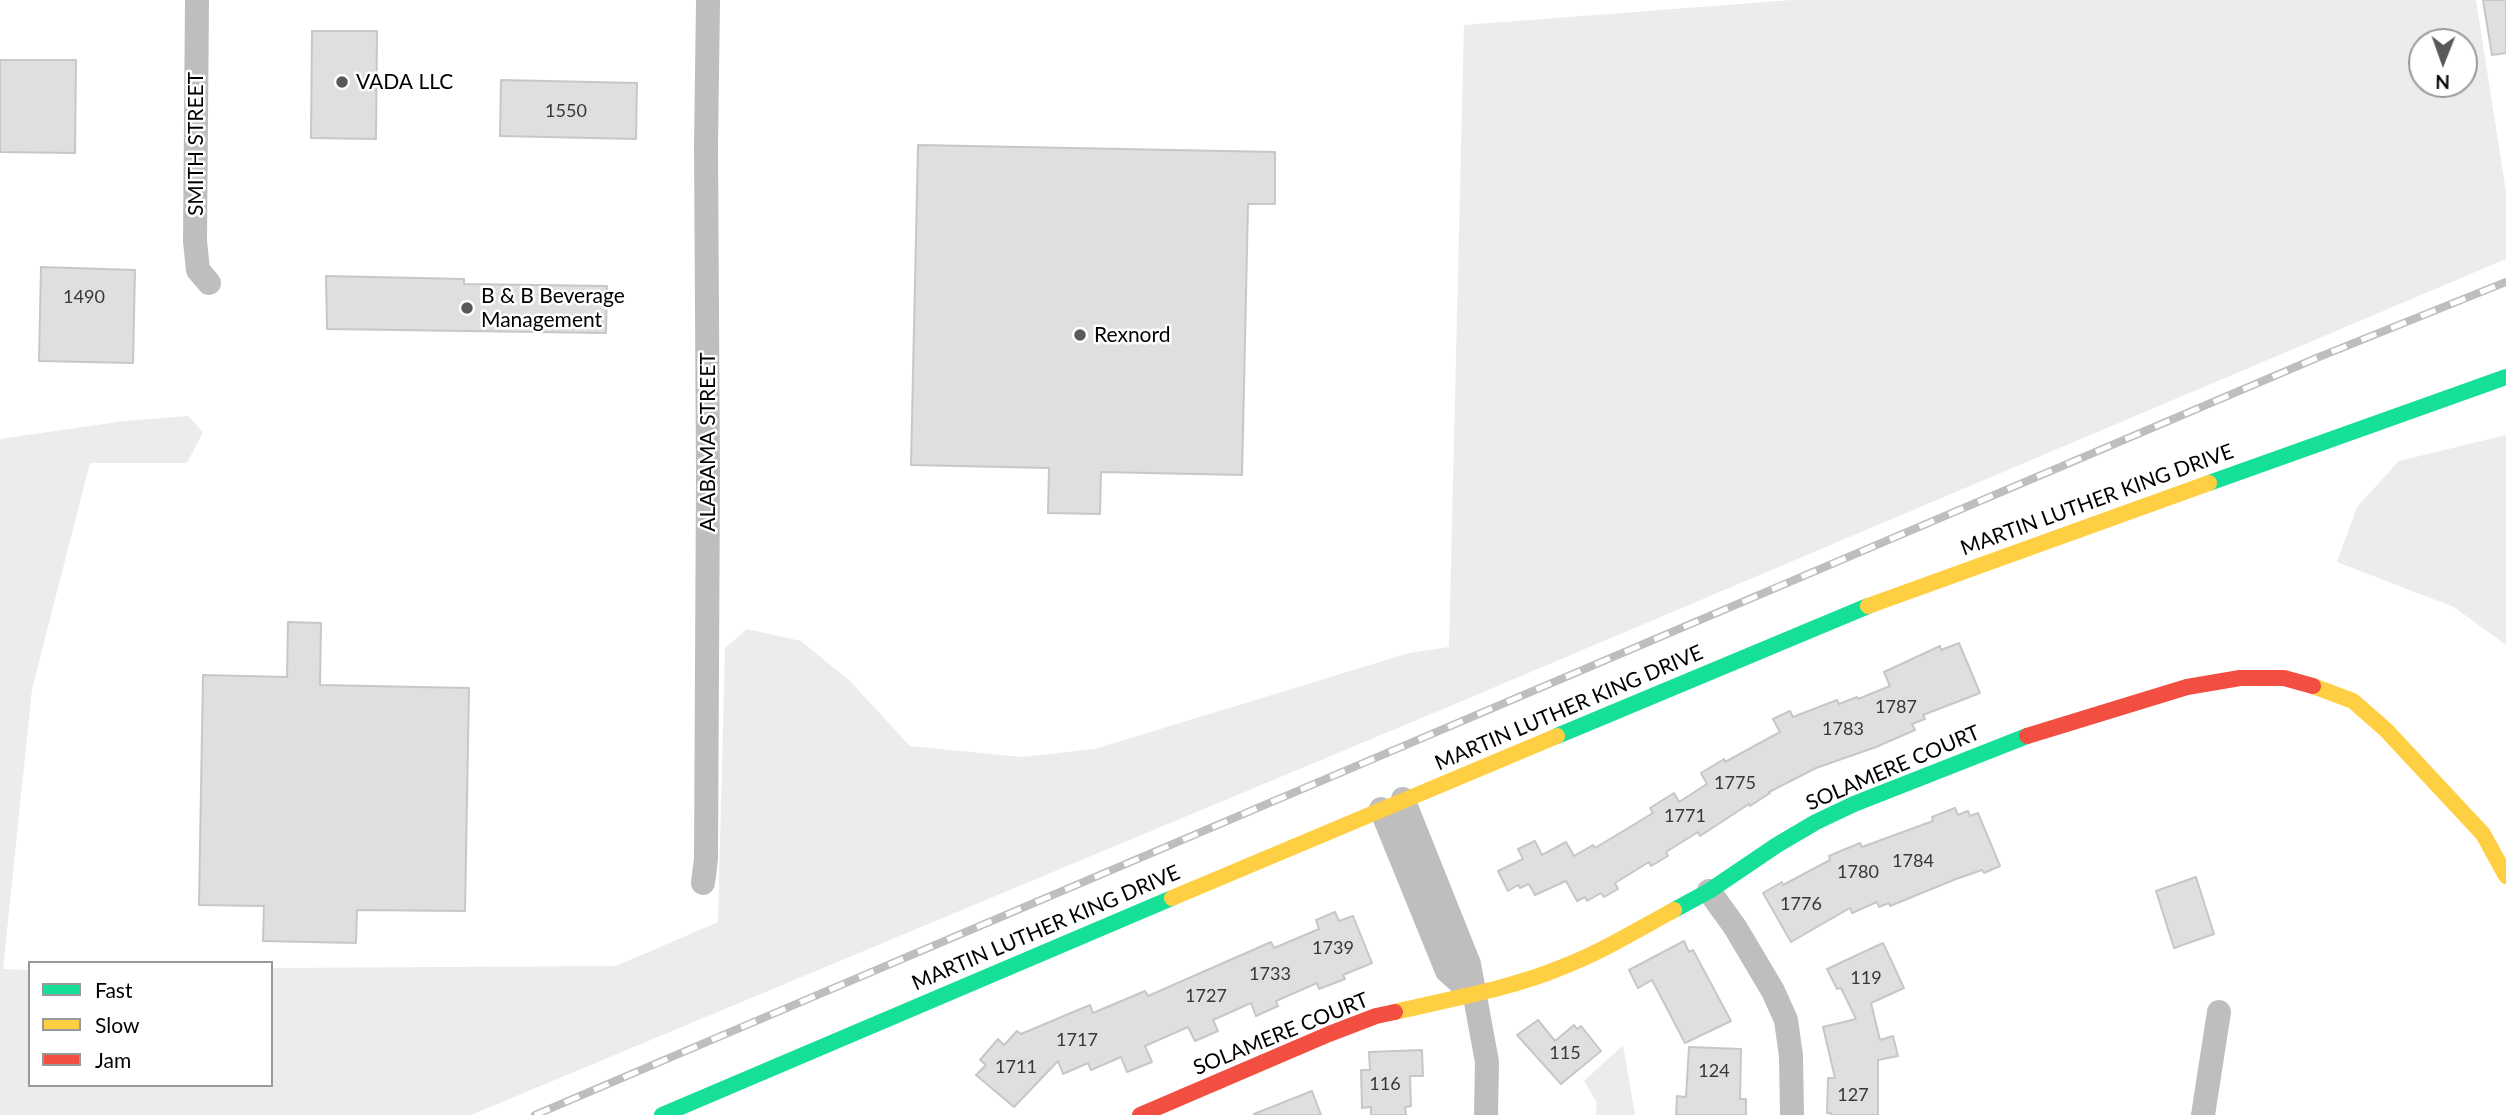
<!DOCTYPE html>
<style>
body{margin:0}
#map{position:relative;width:2506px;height:1115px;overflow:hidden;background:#fff;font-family:Lato,sans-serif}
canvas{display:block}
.legend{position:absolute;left:28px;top:961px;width:245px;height:126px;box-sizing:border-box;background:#fff;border:2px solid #999;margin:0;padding:9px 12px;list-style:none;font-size:21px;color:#000}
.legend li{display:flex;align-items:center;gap:14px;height:35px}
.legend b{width:35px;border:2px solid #999}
.north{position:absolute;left:2408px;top:28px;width:70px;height:70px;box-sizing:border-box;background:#fff;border:2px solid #999;border-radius:50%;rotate:181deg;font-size:19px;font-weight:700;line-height:28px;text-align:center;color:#000}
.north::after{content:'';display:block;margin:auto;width:24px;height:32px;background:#595959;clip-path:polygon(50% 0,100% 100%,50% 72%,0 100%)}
</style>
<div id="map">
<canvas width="2506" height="1115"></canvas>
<ul class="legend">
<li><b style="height:9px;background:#16e098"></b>Fast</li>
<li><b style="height:9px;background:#ffcf43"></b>Slow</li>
<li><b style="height:9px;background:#f24e42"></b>Jam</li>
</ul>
<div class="north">N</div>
</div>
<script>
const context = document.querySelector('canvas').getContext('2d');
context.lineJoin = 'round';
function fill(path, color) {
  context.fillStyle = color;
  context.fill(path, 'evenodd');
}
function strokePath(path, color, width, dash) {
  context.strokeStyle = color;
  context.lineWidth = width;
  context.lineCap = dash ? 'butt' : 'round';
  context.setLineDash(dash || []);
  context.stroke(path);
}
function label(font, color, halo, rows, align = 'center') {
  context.font = font + ' Lato,sans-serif';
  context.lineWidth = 5;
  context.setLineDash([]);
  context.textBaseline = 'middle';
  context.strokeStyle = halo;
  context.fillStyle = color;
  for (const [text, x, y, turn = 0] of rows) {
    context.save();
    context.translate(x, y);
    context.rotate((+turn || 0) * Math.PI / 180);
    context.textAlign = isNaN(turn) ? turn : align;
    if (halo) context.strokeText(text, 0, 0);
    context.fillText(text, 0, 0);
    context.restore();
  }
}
fill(new Path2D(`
 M 1792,0 L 2476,0 L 2506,192 L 2506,259 L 1448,707 L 471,1115 L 0,1115 L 0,439 L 124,421 L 188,416 L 203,432 L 187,463 L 90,463 L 32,689 L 3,969 L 30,970 L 30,1085 L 271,1085 L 271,968 L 616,966 L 718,922 L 725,648 L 747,629 L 801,641 L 850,681 L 910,746 L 1022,757 L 1095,749 L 1409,653 L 1449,647 L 1464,25 ZM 2464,42 L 2464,84 L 2422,84 L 2422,42 Z
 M 2506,435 L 2506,645 L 2454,607 L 2337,562 L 2357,507 L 2399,461 Z
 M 1623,1045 L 1635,1115 L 1596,1115 L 1597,1103 L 1584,1081 Z`), '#ececec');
const building = new Path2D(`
 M 2483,0 L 2506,0 L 2506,53 L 2492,55 Z
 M 312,31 L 377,31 L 376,139 L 311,138 Z
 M 0,60 L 76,60 L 75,153 L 0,152 Z
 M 501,80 L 637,83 L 636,139 L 500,136 Z
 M 918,145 L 1275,152 L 1275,204 L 1248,204 L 1242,475 L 1101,472 L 1100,514 L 1048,513 L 1049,468 L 911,465 Z
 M 41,267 L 135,270 L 133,363 L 39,361 Z
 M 326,276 L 464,279 L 464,284 L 607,286 L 606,333 L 327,329 Z
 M 288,622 L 321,623 L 320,685 L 469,688 L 465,911 L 357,910 L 356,943 L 263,941 L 264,906 L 199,905 L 203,675 L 287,677 Z
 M 1959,643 L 1980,693 L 1923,715 L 1925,719 L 1912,724 L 1915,730 L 1876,747 L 1816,768 L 1769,792 L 1770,793 L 1750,806 L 1749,804 L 1700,836 L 1698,832 L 1666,852 L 1668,856 L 1651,866 L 1649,862 L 1615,883 L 1618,889 L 1604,897 L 1601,893 L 1587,901 L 1585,897 L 1577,901 L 1566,881 L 1535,895 L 1529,884 L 1520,888 L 1518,885 L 1508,891 L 1498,871 L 1523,859 L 1518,849 L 1535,841 L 1542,855 L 1566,842 L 1574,856 L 1593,845 L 1595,848 L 1653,813 L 1650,808 L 1674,793 L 1679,802 L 1707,784 L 1701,773 L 1724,759 L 1725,762 L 1780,732 L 1773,719 L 1790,711 L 1793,717 L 1837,700 L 1839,704 L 1857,697 L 1858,699 L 1890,686 L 1884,672 L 1940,646 L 1941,650 Z
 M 1955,808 L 1958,815 L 1968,811 L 1970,816 L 1978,813 L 2000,866 L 1984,873 L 1982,870 L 1956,879 L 1890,906 L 1889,903 L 1879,907 L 1877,902 L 1852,913 L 1850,908 L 1791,942 L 1763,893 L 1782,882 L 1783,885 L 1830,860 L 1829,856 L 1860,843 L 1862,847 L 1933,821 L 1932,817 Z
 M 2196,877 L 2214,934 L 2174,948 L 2156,891 Z
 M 1335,912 L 1339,921 L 1353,916 L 1372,963 L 1343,975 L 1345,979 L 1319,989 L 1317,983 L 1276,1001 L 1278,1006 L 1256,1016 L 1251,1003 L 1213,1020 L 1218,1031 L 1195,1041 L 1188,1027 L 1145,1046 L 1152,1062 L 1127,1072 L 1121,1057 L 1091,1070 L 1088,1063 L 1063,1074 L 1058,1061 L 1014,1107 L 976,1075 L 986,1065 L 980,1060 L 998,1039 L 1004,1045 L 1017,1031 L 1021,1034 L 1090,1005 L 1093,1013 L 1145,991 L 1148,996 L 1271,942 L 1274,948 L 1319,929 L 1316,920 Z
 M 1684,941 L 1689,952 L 1693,950 L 1731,1021 L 1685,1043 L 1652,980 L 1638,988 L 1629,970 Z
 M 1883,943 L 1904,988 L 1871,1003 L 1880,1040 L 1893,1036 L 1898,1056 L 1878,1060 L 1878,1115 L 1831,1115 L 1831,1113 L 1827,1113 L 1828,1078 L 1835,1078 L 1823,1027 L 1856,1019 L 1841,988 L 1837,989 L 1827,969 Z
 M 1538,1020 L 1555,1041 L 1574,1025 L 1577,1029 L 1581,1026 L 1601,1051 L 1561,1084 L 1517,1035 Z
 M 1689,1047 L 1741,1049 L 1740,1099 L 1746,1099 L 1746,1115 L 1676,1115 L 1677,1096 L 1686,1097 Z
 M 1422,1050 L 1423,1076 L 1410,1076 L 1411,1106 L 1405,1107 L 1406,1115 L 1371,1115 L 1371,1107 L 1362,1108 L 1361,1070 L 1370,1070 L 1369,1052 Z
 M 1312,1091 L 1321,1115 L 1254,1115 L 1254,1114 Z`);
fill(building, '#dfdfdf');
strokePath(building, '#c7c7c7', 2);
strokePath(new Path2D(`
 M 197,0 L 195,241 L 198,270 L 209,283
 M 1403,799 L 1469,964 L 1487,1062 L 1486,1115
 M 1381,809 L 1447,971 L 1473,994
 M 703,883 L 706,859 L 708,475 L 706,147 L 708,0
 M 1709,891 L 1735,927 L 1773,991 L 1786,1020 L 1791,1056 L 1792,1115
 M 2203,1115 L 2219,1012`), '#bebebe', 24);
strokePath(new Path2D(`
 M 2209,483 L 2506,377
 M 1557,736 L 1868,606
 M 1674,910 L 1709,891 L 1777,845 L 1816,822 L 1854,804 L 2027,736
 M 662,1115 L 1172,898`), '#16e098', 16);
strokePath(new Path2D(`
 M 1868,606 L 2209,483
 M 2313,686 L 2353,701 L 2386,730 L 2483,834 L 2506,876
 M 1172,898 L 1557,736
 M 1395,1012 C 1449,999 1509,989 1560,968 C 1600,953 1637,930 1674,910`), '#ffcf43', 16);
strokePath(new Path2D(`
 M 2027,736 L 2187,687 L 2240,678 L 2284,678 L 2313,686
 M 1140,1115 L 1329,1034 L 1376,1016 L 1395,1012`), '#f24e42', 16);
const rail = new Path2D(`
 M 535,1115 L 2319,357 L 2506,282`);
strokePath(rail, '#bebebe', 8);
strokePath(rail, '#fff', 5, [16]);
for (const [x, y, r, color] of [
 [342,82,7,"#595959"],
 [467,308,7,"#595959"],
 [1080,335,7,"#595959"]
]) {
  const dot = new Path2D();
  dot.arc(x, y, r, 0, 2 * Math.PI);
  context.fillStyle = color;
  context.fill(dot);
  strokePath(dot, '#fff', 2.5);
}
label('18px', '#383838', null, [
 ["1550",566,111],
 ["1490",84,297],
 ["1787",1896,707],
 ["1783",1843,729],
 ["1775",1735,783],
 ["1771",1685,816],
 ["1784",1913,861],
 ["1780",1858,872],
 ["1776",1801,904],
 ["1739",1333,948],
 ["1733",1270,974],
 ["119",1866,978],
 ["1727",1206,996],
 ["1717",1077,1040],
 ["115",1565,1053],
 ["1711",1016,1067],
 ["124",1714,1071],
 ["116",1385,1084],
 ["127",1853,1095]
]);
label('21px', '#000', '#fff', [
 ["VADA LLC",356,82],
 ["B & B Beverage",481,296],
 ["Management",481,320],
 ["Rexnord",1094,335]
], 'left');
label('21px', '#000', '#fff', [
 ["SMITH STREET",196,144,-90],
 ["ALABAMA STREET",708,442,-90],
 ["MARTIN LUTHER KING DRIVE",2097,500,-20],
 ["MARTIN LUTHER KING DRIVE",1569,708,-23],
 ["SOLAMERE COURT",1893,768,-23],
 ["MARTIN LUTHER KING DRIVE",1046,928,-23],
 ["SOLAMERE COURT",1281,1034,-22]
]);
</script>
